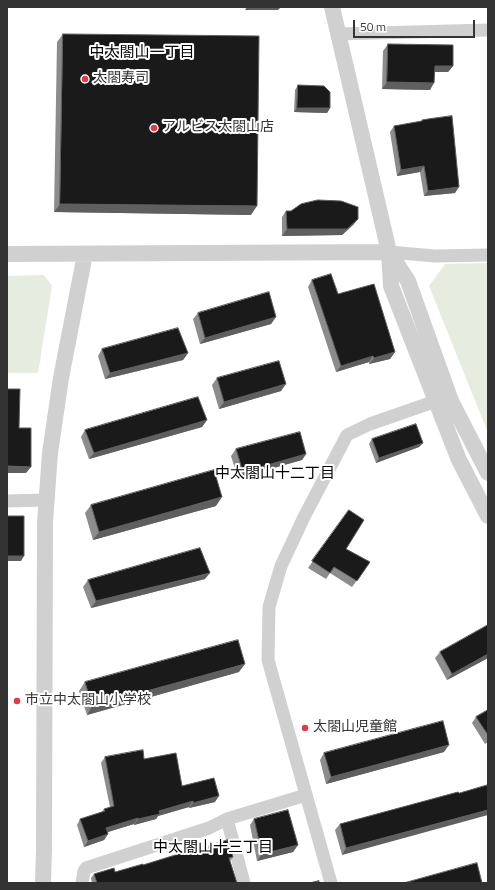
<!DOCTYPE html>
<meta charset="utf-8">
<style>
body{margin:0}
#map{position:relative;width:495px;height:890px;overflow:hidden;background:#fff;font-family:"Titillium Web",sans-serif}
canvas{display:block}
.frame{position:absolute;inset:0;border:8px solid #333;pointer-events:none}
.scale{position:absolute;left:353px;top:20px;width:122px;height:18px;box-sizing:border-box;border:2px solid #333;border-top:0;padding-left:5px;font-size:12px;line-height:14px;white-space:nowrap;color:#333;-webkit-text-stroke:3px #fff;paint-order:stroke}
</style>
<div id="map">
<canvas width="495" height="890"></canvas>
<div class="frame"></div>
<div class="scale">50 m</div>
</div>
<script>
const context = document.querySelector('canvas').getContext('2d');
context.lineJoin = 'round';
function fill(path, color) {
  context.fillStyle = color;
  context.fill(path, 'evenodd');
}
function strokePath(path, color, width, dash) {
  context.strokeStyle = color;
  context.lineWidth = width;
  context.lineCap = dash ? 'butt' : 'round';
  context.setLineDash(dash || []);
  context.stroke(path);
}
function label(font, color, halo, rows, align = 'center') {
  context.font = font + ' "Titillium Web","Noto Sans JP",sans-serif';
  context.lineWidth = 4;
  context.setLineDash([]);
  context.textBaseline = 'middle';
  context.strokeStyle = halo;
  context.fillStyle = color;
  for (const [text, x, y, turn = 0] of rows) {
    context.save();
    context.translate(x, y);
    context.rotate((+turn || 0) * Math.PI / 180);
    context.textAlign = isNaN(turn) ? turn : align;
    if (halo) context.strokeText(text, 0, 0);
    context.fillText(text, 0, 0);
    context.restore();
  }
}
fill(new Path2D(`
 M 488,263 L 488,433 L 429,286 L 445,264 Z
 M 44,275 L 52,286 L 38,373 L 7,373 L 7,276 Z`), '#e6ecdf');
strokePath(new Path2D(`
 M 338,34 L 488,30
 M 389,252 L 435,256 L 488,255
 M 7,501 L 46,500
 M 227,819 L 244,883
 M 82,883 L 84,871 L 86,868 L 209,828 L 227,819 L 306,795
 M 331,883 L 268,660 L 269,607 L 281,566 L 304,517 L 347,435 L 370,424 L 436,401`), '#d0d0d0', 13);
strokePath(new Path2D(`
 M 332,7 L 389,252 L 391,286 L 459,460 L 488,516
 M 390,253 L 408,281 L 451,401 L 488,473
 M 7,254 L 389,252
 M 43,883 L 44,849 L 45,522 L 50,453 L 61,378 L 85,254`), '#d0d0d0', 16);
fill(new Path2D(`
 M 63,34 L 251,215 L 54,212 L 57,42 Z
 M 388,44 L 453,66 L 448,72 L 435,72 L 430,90 L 382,89 L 383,51 Z
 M 298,85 L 330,108 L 327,113 L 294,112 L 295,90 Z
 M 428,119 L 455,193 L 424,196 L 420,172 L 397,176 L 390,132 L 394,126 L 422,121 L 422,120 L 427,120 Z
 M 286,211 L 358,219 L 353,225 L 342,235 L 282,236 L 282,217 Z
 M 312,280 L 338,294 L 395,352 L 390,359 L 369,364 L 369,362 L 336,372 L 308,287 Z
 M 198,313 L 276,317 L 271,324 L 200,344 L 193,319 Z
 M 102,349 L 188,353 L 183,360 L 105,379 L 98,356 Z
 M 217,378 L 281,391 L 219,409 L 212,385 Z
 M 207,420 L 202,427 L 89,459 L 81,437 L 85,430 Z
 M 372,439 L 423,443 L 419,447 L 376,463 L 369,444 Z
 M 236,449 L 306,454 L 302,460 L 238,478 L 231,456 Z
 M 91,505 L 216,506 L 93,540 L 85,513 Z
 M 349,510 L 346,549 L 370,562 L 352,587 L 330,573 L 326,579 L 308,568 Z
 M 205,579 L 91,608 L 83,587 L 88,580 Z
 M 488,625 L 488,658 L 447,680 L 435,658 L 440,652 Z
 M 239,672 L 87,715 L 79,691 L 85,682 Z
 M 488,710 L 488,742 L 485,744 L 472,723 L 476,717 Z
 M 444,752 L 326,784 L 320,760 L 324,753 Z
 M 105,757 L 144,759 L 182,786 L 215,802 L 189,808 L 189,807 L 158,816 L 156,819 L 134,825 L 134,824 L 107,832 L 108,834 L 104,840 L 84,847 L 77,825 L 80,819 L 102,812 L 104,809 L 110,807 L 101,763 Z
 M 458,792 L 342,855 L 335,830 L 340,824 Z
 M 254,819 L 298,845 L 293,852 L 257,861 L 250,825 Z
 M 198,849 L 233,857 L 230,861 L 237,883 L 92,883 L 91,878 L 94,874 L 115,872 L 143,865 Z`), '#8c8c8c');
fill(new Path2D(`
 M 247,7 L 281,7 L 278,10 L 245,10 Z
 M 435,66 L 453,66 L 448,72 L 430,72 Z
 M 387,82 L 434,83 L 430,90 L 382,89 Z
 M 297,108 L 330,108 L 327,113 L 294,112 Z
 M 424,166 L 420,172 L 397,176 L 401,170 Z
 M 459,187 L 455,193 L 424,196 L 428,191 Z
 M 60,204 L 257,206 L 251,215 L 54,212 Z
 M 358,219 L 353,225 L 342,235 L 282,236 L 287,229 Z
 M 276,317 L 271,324 L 200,344 L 205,338 Z
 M 395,352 L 390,359 L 369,364 L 374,358 Z
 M 188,353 L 183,360 L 105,379 L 110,373 Z
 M 373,356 L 369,362 L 336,372 L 341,366 Z
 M 286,384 L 281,391 L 219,409 L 224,402 Z
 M 207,420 L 202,427 L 89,459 L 94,453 Z
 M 423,443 L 419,447 L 376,463 L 379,458 Z
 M 306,454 L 302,460 L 238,478 L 243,472 Z
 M 7,466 L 31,467 L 26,473 L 7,473 Z
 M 222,497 L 216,506 L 93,540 L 99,532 Z
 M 7,556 L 24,556 L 21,561 L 7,561 Z
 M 210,573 L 205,579 L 91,608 L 96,601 Z
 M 488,654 L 488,658 L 447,680 L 452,674 Z
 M 245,664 L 239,672 L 87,715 L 92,706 Z
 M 449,745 L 444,752 L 326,784 L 331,777 Z
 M 219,796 L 215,802 L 189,808 L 193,803 Z
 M 193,801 L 189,807 L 158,816 L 156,819 L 134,825 L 138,819 L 159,811 Z
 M 488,810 L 488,815 L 342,855 L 346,848 Z
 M 138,818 L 134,824 L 102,834 L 106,828 Z
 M 108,834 L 104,840 L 84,847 L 88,841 Z
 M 298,845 L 293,852 L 257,861 L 262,854 Z`), '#5f5f5f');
const building = new Path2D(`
 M 63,34 L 259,36 L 257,206 L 60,204 Z
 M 388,44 L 453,45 L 453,66 L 435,66 L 434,83 L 387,82 Z
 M 298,85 L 324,86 L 330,92 L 330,108 L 297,108 Z
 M 452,116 L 459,187 L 428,191 L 424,166 L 401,170 L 394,126 L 422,121 L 422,120 L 428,119 Z
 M 318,200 L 341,201 L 358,207 L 358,219 L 347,229 L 287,229 L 286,211 L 291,211 L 301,204 Z
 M 331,274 L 338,294 L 374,284 L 395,352 L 374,358 L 373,356 L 341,366 L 312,280 Z
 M 269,292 L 276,317 L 205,338 L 198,313 Z
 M 178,328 L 188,353 L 110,373 L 102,349 Z
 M 279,361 L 286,384 L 224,402 L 217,378 Z
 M 7,389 L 20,389 L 19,428 L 31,428 L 31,467 L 7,466 Z
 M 198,397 L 207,420 L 94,453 L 85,430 Z
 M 416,424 L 423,443 L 379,458 L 372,439 Z
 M 300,432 L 306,454 L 243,472 L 236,449 Z
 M 214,470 L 222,497 L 99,532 L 91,505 Z
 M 349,510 L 364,520 L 346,549 L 370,562 L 357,581 L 334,567 L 330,573 L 312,561 Z
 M 7,516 L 24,516 L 24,556 L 7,556 Z
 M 200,548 L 210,573 L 96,601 L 88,580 Z
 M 488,625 L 488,654 L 452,674 L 440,652 Z
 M 238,640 L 245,664 L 92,706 L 85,682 Z
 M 488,710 L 488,735 L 476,717 Z
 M 443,721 L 449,745 L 331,777 L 324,753 Z
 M 143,750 L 144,759 L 176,753 L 182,786 L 214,778 L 219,796 L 193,803 L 193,801 L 159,811 L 160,814 L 138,819 L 138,818 L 106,828 L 108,834 L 88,841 L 80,819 L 105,811 L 104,809 L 114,806 L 105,757 Z
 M 488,785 L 488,810 L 346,848 L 340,824 L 458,792 L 459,793 Z
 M 288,810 L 298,845 L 262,854 L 254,819 Z
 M 228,840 L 233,857 L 229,858 L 237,883 L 97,883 L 94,874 L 114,868 L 115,872 L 143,864 L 143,865 L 198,848 L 198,849 Z
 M 477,863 L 482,883 L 404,883 Z
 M 319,881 L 319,883 L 310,883 Z`);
fill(building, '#1a1a1a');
strokePath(building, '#5f5f5f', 1);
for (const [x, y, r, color] of [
 [85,79,4,"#e63946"],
 [154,128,4,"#e63946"],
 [17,701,4,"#e63946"],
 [305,728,4,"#e63946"]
]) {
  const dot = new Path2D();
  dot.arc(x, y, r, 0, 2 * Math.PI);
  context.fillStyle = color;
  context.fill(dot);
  strokePath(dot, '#fff', 1.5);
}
label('14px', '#333', '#fff', [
 ["太閤寿司",93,79],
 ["アルビス太閤山店",162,128],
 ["市立中太閤山小学校",25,701],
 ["太閤山児童館",313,728]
], 'left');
label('15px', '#000', '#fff', [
 ["中太閤山一丁目",142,53],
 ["中太閤山十二丁目",275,474],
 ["中太閤山十三丁目",213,848]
]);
</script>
